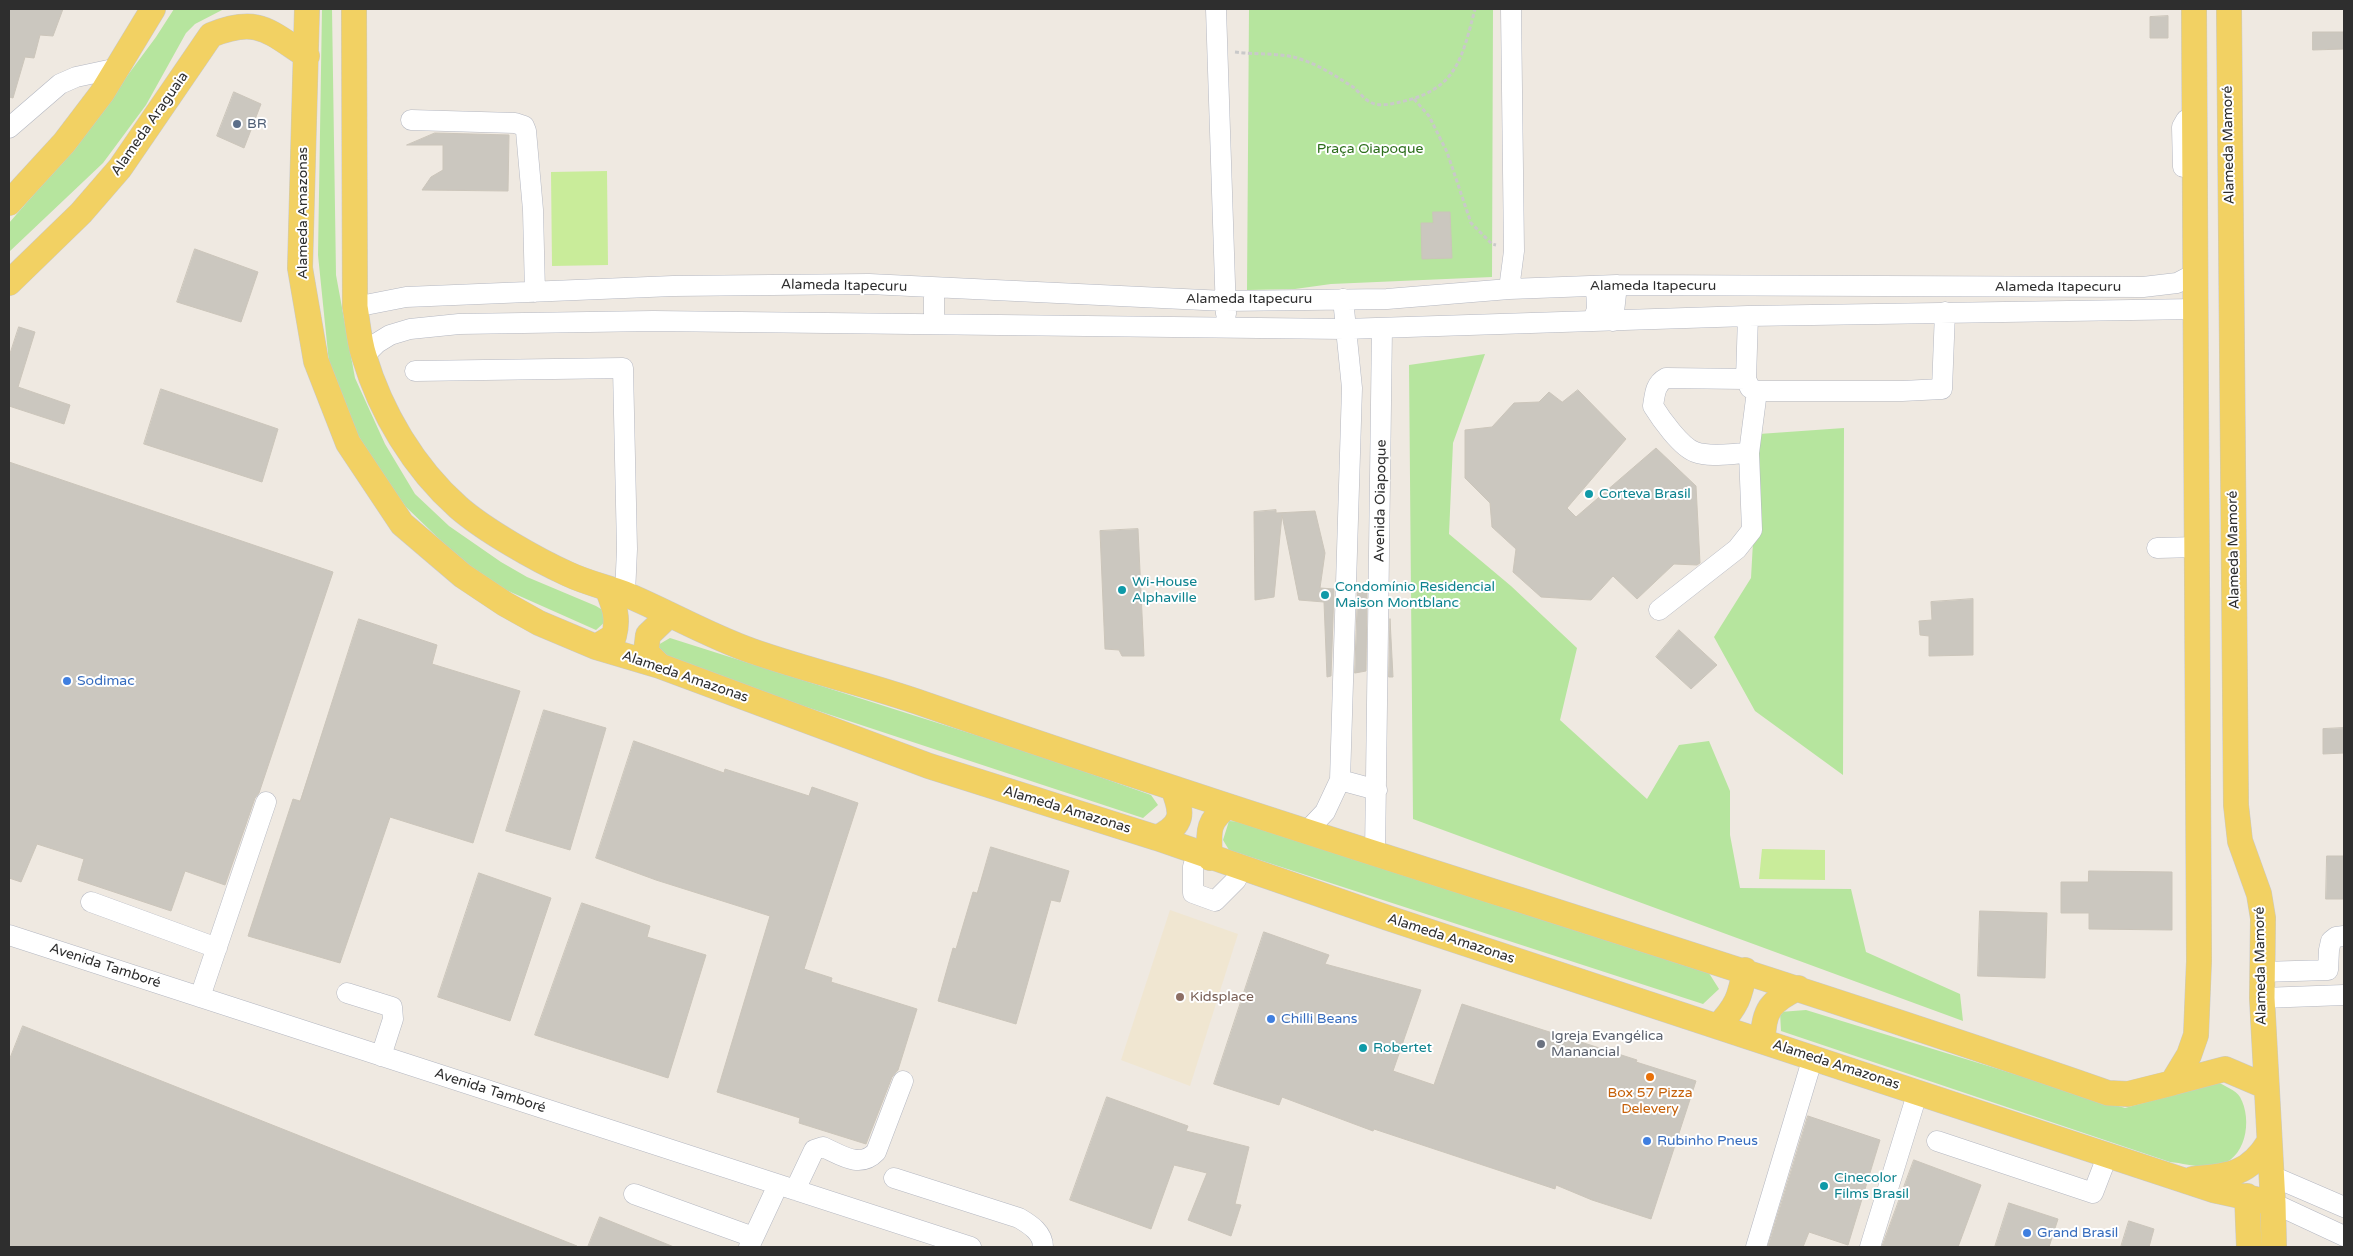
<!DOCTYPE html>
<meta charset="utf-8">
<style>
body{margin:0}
#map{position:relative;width:2353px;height:1256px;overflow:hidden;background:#efe9e1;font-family:"Varela Round",sans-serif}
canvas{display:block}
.frame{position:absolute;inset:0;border:10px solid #2e2e2e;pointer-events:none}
</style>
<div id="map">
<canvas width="2353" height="1256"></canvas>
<div class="frame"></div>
</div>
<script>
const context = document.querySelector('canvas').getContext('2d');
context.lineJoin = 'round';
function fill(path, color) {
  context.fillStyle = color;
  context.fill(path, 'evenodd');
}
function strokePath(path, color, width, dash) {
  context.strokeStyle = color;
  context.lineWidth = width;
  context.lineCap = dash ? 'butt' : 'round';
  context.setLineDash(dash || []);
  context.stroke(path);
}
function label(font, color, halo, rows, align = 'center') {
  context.font = font + ' "Varela Round",sans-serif';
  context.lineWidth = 4;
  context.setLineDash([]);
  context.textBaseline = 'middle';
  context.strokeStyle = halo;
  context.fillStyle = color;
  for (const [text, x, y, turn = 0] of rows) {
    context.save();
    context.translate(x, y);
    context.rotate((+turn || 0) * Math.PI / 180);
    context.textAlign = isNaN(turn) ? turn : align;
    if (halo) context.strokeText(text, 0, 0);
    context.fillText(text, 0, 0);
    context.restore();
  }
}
fill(new Path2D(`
 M 1170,910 L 1238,934 L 1190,1086 L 1121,1060 Z`), '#f0e6d1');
fill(new Path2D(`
 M 174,9 L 224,9 L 195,24 L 186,33 L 146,105 L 103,163 L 9,252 L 9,223 L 70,153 L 156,37 Z
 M 322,9 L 332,9 L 336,275 L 355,378 L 385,444 L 415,494 L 449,526 L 501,562 L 527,577 L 596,606 L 606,612 L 606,621 L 596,630 L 497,586 L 460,559 L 406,507 L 373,462 L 357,433 L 329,363 L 318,255 Z
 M 1249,9 L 1493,9 L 1492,277 L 1331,284 L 1295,289 L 1247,290 Z
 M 1485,354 L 1453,443 L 1449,534 L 1511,586 L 1577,648 L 1560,720 L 1647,799 L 1679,745 L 1709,741 L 1730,791 L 1730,835 L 1740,888 L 1851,889 L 1866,952 L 1960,994 L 1963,1021 L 1413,819 L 1409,365 Z
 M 1844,428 L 1843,775 L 1755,711 L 1714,637 L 1751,578 L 1759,434 Z
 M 670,638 L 1026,751 L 1151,795 L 1158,805 L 1143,818 L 661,659 L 651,649 Z
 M 1229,821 L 1245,822 L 1707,970 L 1719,989 L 1703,1004 L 1229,850 L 1223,840 Z
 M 1806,1010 L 2125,1108 L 2218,1082 C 2224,1086 2236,1090 2240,1097 C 2253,1120 2246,1161 2216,1166 C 2202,1169 2183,1163 2170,1162 L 1781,1031 L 1780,1012 Z`), '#b6e59e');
fill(new Path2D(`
 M 607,171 L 608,265 L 552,266 L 551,172 Z
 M 1762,849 L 1825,850 L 1825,880 L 1759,879 Z`), '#c9ec9a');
const building = new Path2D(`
 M 9,9 L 63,9 L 53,36 L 40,35 L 34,58 L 25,57 L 13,98 L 9,97 Z
 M 2168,16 L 2168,38 L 2150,38 L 2150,17 Z
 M 2313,32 L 2344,32 L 2344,49 L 2313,50 Z
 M 234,92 L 261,104 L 244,148 L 217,136 Z
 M 435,133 L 509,135 L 508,191 L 422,190 L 431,177 L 443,170 L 443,145 L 407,145 Z
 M 1433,212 L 1450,212 L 1452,258 L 1422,259 L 1421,223 L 1433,223 Z
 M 195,249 L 258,272 L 241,322 L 177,302 Z
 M 19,327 L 35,332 L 18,387 L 70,405 L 64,424 L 9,406 L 9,357 Z
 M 161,389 L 278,429 L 262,482 L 144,444 Z
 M 1578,390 L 1626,439 L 1567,508 L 1576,517 L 1656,448 L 1696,486 L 1700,563 L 1697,565 L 1674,564 L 1637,599 L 1613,576 L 1591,600 L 1541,597 L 1513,572 L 1516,549 L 1492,527 L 1490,503 L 1465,478 L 1465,430 L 1492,427 L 1514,403 L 1539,402 L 1549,392 L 1562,402 Z
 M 9,462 L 333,572 L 259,793 L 255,798 L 225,885 L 185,871 L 171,911 L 78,880 L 84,859 L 37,844 L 21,882 L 9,878 Z
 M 1276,510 L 1276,513 L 1315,511 L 1325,553 L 1320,588 L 1334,589 L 1331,676 L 1327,677 L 1324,602 L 1299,600 L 1282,515 L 1274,597 L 1255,600 L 1254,512 Z
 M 1138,529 L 1144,656 L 1122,656 L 1119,650 L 1105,649 L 1100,531 Z
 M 1358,592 L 1367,592 L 1366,671 L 1355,673 Z
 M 1973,599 L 1973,655 L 1929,656 L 1929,636 L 1920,635 L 1919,621 L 1932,620 L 1931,602 Z
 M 359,619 L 437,645 L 432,664 L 520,691 L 473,843 L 390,817 L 340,963 L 248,936 L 293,799 L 300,801 Z
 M 1390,619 L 1393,677 L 1389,677 Z
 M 1679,630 L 1717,665 L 1691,689 L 1656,657 Z
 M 544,710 L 606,728 L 570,850 L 506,831 Z
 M 2344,728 L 2344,753 L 2323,754 L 2323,729 Z
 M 634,741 L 724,773 L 725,769 L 809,796 L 812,787 L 858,803 L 804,969 L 832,978 L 831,982 L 917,1009 L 898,1070 L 892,1077 L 866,1144 L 799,1123 L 800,1118 L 717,1092 L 770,916 L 656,880 L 596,858 Z
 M 991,847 L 1069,871 L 1060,902 L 1051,900 L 1016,1024 L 938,1001 L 953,948 L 956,949 L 973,892 L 977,893 Z
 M 2327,856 L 2344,856 L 2344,899 L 2326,899 Z
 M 2089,871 L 2172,872 L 2172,930 L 2089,929 L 2089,913 L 2061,913 L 2061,882 L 2088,882 Z
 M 479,873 L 551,898 L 510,1021 L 438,997 Z
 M 582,903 L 650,926 L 647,937 L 706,955 L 668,1078 L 535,1035 Z
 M 1980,911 L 2047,913 L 2045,978 L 1978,976 Z
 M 1264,932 L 1329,955 L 1325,964 L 1421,990 L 1393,1071 L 1434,1085 L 1462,1004 L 1637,1060 L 1636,1062 L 1696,1081 L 1651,1219 L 1592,1200 L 1556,1185 L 1555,1189 L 1374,1129 L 1373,1131 L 1282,1097 L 1279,1105 L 1214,1084 Z
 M 23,1026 L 577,1246 L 577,1247 L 9,1247 L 9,1061 Z
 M 1107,1097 L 1188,1126 L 1186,1131 L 1249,1147 L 1235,1204 L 1241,1205 L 1231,1236 L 1188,1220 L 1207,1173 L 1174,1165 L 1151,1229 L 1070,1200 Z
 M 1808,1116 L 1880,1140 L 1848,1245 L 1809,1232 L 1803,1247 L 1768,1247 Z
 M 1914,1160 L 1981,1185 L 1958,1247 L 1882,1247 Z
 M 2009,1203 L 2058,1219 L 2049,1247 L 1995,1247 Z
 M 600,1217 L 674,1247 L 588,1247 Z
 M 2129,1221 L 2154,1229 L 2149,1247 L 2121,1247 Z`);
fill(building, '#cbc7bf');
strokePath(building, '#cbc5ba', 1);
const minor = new Path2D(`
 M 1216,9 L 1226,314
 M 411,120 L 515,123 L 524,126 L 526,131 L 533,210 L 535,292
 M 9,128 L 60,84 L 76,77 L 118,68
 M 2183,167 L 2182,127 L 2186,120 L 2194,118
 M 1509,289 L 1514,251 L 1511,9
 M 355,307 L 406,297 L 673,286 L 869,284 L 1225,301 L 1387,299 L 1509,289 L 1617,285 L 2143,287 L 2177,283 L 2196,273
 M 1748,316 L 1746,379 L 1750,388 L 1757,391 L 1902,391 L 1942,389 L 1945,312
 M 1592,321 L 1597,310 L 1596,286
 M 1613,321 L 1617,285
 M 934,324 L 934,288
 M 364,356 L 377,343 L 390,335 L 410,329 L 459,324 L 653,321 L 1345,329 L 1748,316 L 2196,309
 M 415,371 L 623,368 L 627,549 L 625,594
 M 1746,379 L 1666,378 C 1655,384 1655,394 1653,406 C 1661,419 1681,447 1695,452 C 1711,458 1733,453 1749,453
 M 2157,548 L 2197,547
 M 1659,610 L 1737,549 L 1752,530 L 1749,453 L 1757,391
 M 1340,780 L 1377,790
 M 1308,830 L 1325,812 L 1340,780 L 1352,388 L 1343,299
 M 1197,853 L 1193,867 L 1193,893 L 1215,901 L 1236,880 L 1241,869
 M 1375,854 L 1382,328
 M 91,902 L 217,948
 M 9,935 L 971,1247
 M 2262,972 L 2328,970 L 2329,950 L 2331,941 L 2336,937 L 2344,936
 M 347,993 L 392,1007 L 393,1019 L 381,1056
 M 200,997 L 266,802
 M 2262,998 L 2344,995
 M 1937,1141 L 2093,1193 L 2108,1154
 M 2272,1176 L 2344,1207
 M 894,1178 L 1019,1218 C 1031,1225 1043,1233 1043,1247
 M 795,1190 L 814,1150 L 823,1147 C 841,1155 860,1169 876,1152 L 903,1081
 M 634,1194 L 753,1237
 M 2273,1203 L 2344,1236
 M 749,1247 L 778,1185
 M 1756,1247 L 1813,1057
 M 1870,1247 L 1918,1091`);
const major = new Path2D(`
 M 307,9 L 300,268 L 316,361 L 348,443 L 402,524 L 463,576 L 505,604 L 539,623 L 596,647 L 660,666 L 929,766 L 1157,838 L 1388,918 L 2213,1190 L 2273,1203
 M 354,9 L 355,307 C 358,324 359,341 364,356 C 381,413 414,468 458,507 C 484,530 537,560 568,574 C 587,583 606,587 625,594 C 668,612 709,636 752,651 C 809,671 867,684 924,704 C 1316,840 1715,957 2108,1093 L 2128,1094 L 2172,1083 L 2189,1055 L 2196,1035 L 2199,961 L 2194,9
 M 2229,9 L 2236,805 L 2240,841 L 2259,894 L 2263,918 L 2262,998 L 2273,1203 L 2274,1247
 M 9,203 L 64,143 L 102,93 L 153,9
 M 9,283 L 81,213 L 120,168 L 211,35 C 258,16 268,31 307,56
 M 596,647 L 614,636 C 619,617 614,606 607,588
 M 660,666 L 646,652 L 648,635 L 669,615
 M 1157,838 C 1184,824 1183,814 1173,788
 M 1210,858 C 1209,832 1206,822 1228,806
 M 1718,1026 C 1737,1006 1740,997 1745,970
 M 1763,1041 C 1763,1010 1771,1001 1798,988
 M 2172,1083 L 2225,1069 L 2265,1086
 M 2193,1179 C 2228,1176 2249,1175 2269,1142
 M 2247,1196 L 2249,1247`);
strokePath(minor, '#b4b7c1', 21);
strokePath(major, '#c9c9c9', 26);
strokePath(new Path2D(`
 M 1235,52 C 1257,55 1282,52 1303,60 C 1321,66 1337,77 1353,87 C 1359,92 1364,99 1370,102 C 1378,107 1392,104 1400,102 C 1457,90 1462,58 1475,9
 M 1414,99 L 1429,116 L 1447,152 L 1471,223 L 1492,244 L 1496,245`), '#c9c9c9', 3, [4, 2.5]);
strokePath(minor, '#fff', 20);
strokePath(major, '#f2d163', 25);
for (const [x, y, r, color] of [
 [237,124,5,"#5c6f8a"],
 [1589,494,5,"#0f9aa8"],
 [1122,590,5,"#0f9aa8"],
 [1325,595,5,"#0f9aa8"],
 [67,681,5,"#3f7fe0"],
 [1180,997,5,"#8d6e63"],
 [1271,1019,5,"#3f7fe0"],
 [1541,1044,5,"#6b7280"],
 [1363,1048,5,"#0f9aa8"],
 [1650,1077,5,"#e8710a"],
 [1647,1141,5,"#3f7fe0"],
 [1824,1186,5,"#0f9aa8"],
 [2027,1233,5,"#3f7fe0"]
]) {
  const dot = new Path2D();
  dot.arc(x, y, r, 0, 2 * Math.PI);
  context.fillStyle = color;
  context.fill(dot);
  strokePath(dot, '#fff', 2);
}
label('14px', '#2e2e2e', '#fff', [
 ["Alameda Araguaia",150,124,-55],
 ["Alameda Mamoré",2229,145,-91],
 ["Alameda Amazonas",303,213,-90],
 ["Alameda Itapecuru",844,286,1],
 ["Alameda Itapecuru",1653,286],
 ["Alameda Itapecuru",2058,287],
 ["Alameda Itapecuru",1249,299],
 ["Avenida Oiapoque",1381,501,-89],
 ["Alameda Mamoré",2234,550,-91],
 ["Alameda Amazonas",685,677,19],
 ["Alameda Amazonas",1067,810,17],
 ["Alameda Amazonas",1451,939,18],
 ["Avenida Tamboré",105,966,18],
 ["Alameda Mamoré",2261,966,-91],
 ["Alameda Amazonas",1836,1065,18],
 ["Avenida Tamboré",490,1091,18]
]);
label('14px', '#4e5e75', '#fff', [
 ["BR",247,124]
], 'left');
label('14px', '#2c6e1b', '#fff', [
 ["Praça Oiapoque",1370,149]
]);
label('14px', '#0d838f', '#fff', [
 ["Corteva Brasil",1599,494],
 ["Wi-House",1132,582],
 ["Alphaville",1132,598],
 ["Condomínio Residencial",1335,587],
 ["Maison Montblanc",1335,603],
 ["Robertet",1373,1048],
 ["Cinecolor",1834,1178],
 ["Films Brasil",1834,1194]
], 'left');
label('14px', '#366cbe', '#fff', [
 ["Sodimac",77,681],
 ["Chilli Beans",1281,1019],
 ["Rubinho Pneus",1657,1141],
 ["Grand Brasil",2037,1233]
], 'left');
label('14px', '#785e54', '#fff', [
 ["Kidsplace",1190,997]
], 'left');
label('14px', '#5b616d', '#fff', [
 ["Igreja Evangélica",1551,1036],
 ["Manancial",1551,1052]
], 'left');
label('14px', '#c56008', '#fff', [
 ["Box 57 Pizza",1650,1093],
 ["Delevery",1650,1109]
]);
</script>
